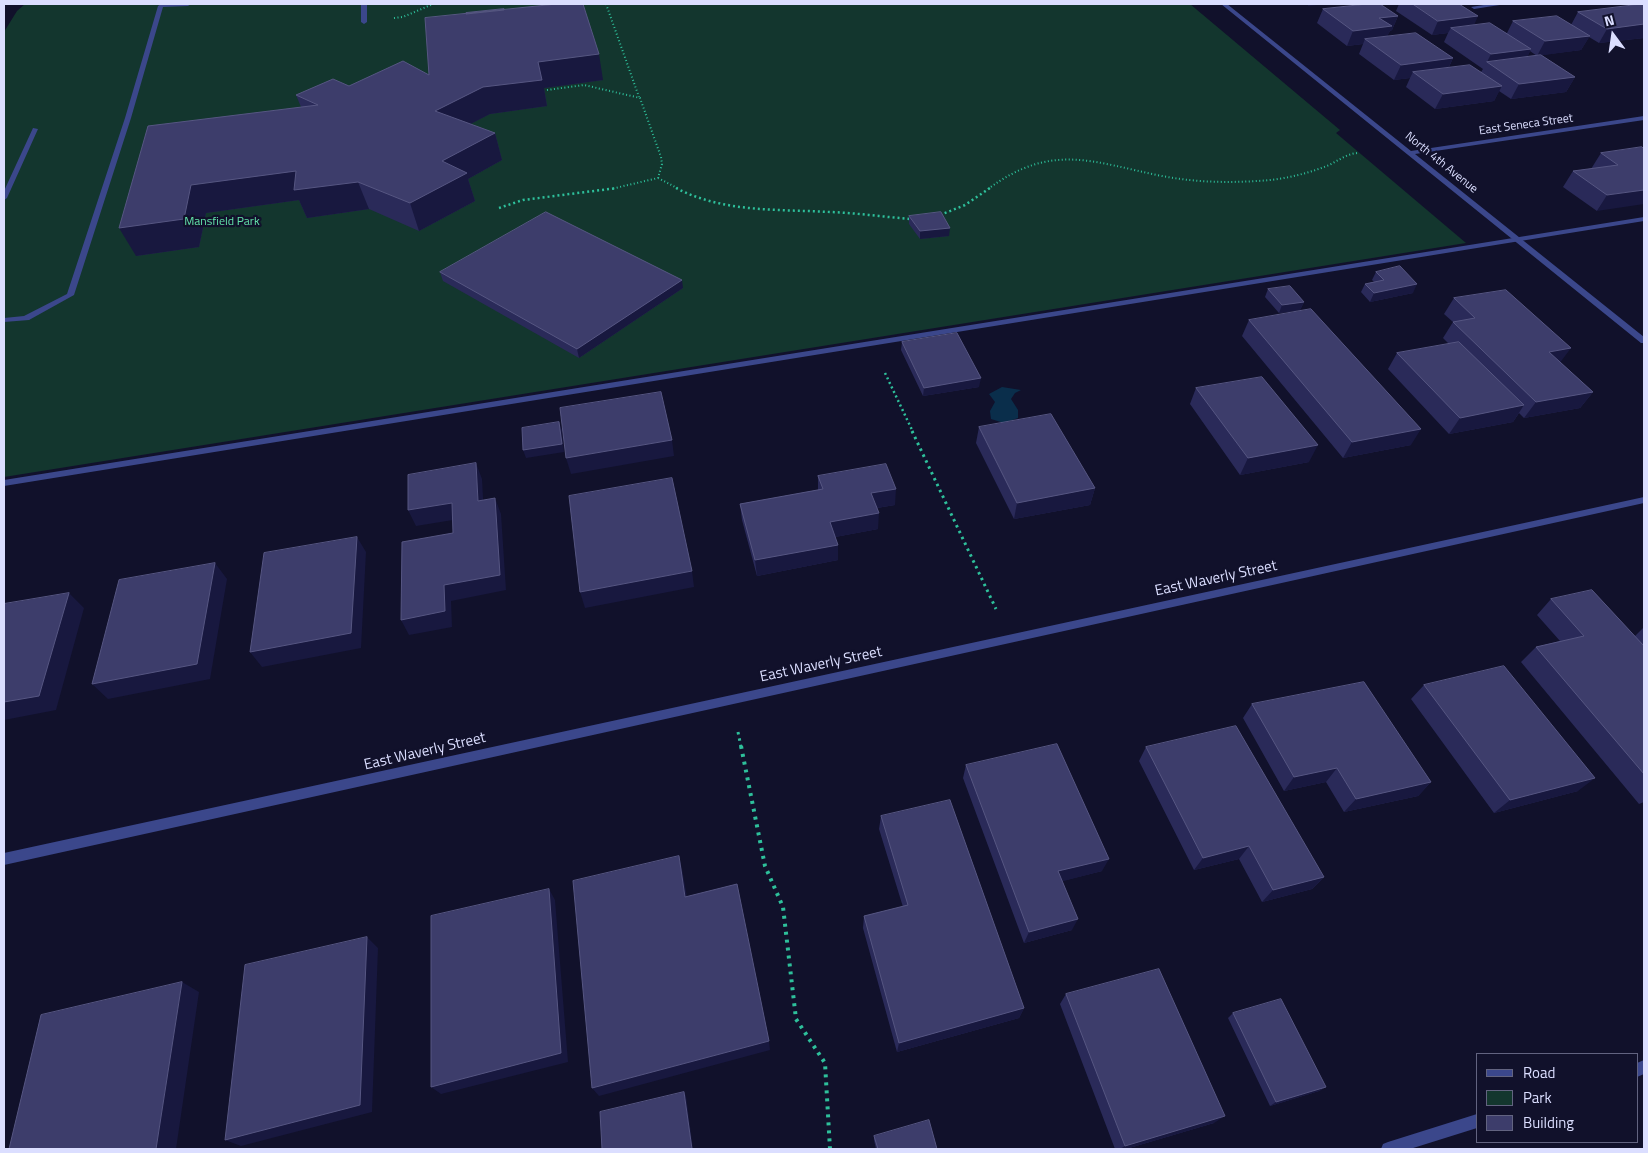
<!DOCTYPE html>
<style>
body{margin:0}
#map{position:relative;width:1648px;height:1153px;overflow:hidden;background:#11112b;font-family:"Titillium Web",sans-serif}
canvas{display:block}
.frame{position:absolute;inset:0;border:5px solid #dbdeff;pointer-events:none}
.legend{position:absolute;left:1476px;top:1053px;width:162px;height:90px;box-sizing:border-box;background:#11112b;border:1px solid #626380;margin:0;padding:6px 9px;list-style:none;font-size:15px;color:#dbdeff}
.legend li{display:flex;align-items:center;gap:10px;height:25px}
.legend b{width:25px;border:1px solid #626380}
.north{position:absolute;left:1588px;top:10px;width:50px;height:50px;-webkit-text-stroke:4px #11112b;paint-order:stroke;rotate:346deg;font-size:14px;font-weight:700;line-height:20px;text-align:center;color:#dbdeff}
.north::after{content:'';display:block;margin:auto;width:18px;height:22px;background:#dbdeff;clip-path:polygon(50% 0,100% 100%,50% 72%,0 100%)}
</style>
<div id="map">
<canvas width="1648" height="1153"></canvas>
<div class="frame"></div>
<ul class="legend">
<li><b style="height:6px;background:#3b478b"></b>Road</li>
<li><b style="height:14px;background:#13362e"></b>Park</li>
<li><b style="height:14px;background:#3d3d6b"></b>Building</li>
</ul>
<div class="north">N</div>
</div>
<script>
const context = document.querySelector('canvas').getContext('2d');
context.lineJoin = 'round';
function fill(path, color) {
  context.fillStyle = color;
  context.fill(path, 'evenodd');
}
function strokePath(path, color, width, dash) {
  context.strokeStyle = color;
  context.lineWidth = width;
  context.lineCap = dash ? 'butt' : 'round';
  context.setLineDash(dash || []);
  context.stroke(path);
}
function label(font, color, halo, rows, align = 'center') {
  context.font = font + ' "Titillium Web",sans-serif';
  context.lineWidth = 4.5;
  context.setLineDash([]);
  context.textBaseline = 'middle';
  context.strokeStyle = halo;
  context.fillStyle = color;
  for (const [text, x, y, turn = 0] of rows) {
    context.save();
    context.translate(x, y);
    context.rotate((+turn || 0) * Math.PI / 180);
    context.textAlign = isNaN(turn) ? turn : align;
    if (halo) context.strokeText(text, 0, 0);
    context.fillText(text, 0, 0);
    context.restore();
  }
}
fill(new Path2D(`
 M 25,4 L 1190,4 L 1340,130 L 1336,133 L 1466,243 L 4,477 L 4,32 L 17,11 Z`), '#13362e');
fill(new Path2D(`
 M 1002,387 L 1021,390 L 1015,393 L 1011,399 L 1018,410 L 1018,418 L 1004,423 L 991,419 L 990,411 L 995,402 L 989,394 Z`), '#0a2e4b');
strokePath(new Path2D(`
 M 606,4 L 639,97
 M 394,18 L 403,17 L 433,4
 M 547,90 L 584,85 L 640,98 L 661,157 L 662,164 L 658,178 L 611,189
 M 658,178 L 679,189
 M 988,189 C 1052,142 1092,162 1162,176 C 1193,182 1225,183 1257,181 C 1280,180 1303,175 1324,167 C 1336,163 1346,153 1359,153`), '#2ec09b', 2, [1, 2.5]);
strokePath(new Path2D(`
 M 676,188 C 724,213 778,209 830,212 C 857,213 884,217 911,219
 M 499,208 L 523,200 L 617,188
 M 940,215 L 965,205 L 990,188
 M 885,373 L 913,432`), '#2ec09b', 2.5, [2, 3]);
strokePath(new Path2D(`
 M 912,431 L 996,609
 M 738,732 L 741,747`), '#2ec09b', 3, [2.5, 4]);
strokePath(new Path2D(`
 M 741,746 L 765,866 L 783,907 L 796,1019 L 825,1063 L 830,1149`), '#2ec09b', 4, [3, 5]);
fill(new Path2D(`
 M 161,4 L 191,4 L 188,6 L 163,7 L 131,118 L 74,295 L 29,320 L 4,322 L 4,318 L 24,316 L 67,294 L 125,118 L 158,6 Z
 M 361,4 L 367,4 L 367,22 L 364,24 L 361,22 Z
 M 33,128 L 38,129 L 7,198 L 4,200 L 4,191 Z
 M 1644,217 L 1644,221 L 4,486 L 4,480 Z
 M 1644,1060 L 1644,1074 L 1637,1077 L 1637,1063 Z
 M 1477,1114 L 1477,1128 L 1410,1149 L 1381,1149 L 1383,1144 L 1388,1142 Z`), '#3b478b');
fill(new Path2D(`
 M 1221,4 L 1227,4 L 1411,151 L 1644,116 L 1644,120 L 1415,154 L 1644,337 L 1644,343 L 1641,343 Z
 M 1490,4 L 1506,4 L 1474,9 L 1471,7 Z
 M 1644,497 L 1644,503 L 4,865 L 4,853 Z`), '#3b478b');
fill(new Path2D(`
 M 1399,4 L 1459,4 L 1474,25 L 1507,33 L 1513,21 L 1571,25 L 1578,12 L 1644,4 L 1644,38 L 1599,43 L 1589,37 L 1581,50 L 1541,55 L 1575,77 L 1566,92 L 1511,99 L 1499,91 L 1494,101 L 1435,109 L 1406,87 L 1410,78 L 1394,80 L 1359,54 L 1363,44 L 1347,46 L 1317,23 L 1323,9 L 1398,16 L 1392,30 L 1390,31 L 1387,36 L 1453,58 L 1449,67 L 1481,72 L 1483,69 L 1444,42 L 1448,33 L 1432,35 L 1396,11 ZM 1530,51 L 1537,56 L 1527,57 Z
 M 429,75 L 603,80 L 544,88 L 547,106 L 490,114 L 470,124 L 495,133 L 502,160 L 468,179 L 475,201 L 419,231 L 369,209 L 307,218 L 299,200 L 206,213 L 199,247 L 136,256 L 301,107 L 296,95 L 349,86 Z
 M 1643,148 L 1597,211 L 1563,187 L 1573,171 L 1591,169 L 1601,153 Z
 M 909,216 L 949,236 L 920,239 L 909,224 Z
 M 440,272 L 683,288 L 579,358 L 443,281 Z
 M 1376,272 L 1413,293 L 1370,302 L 1361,292 L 1365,284 L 1374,282 L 1372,280 Z
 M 1268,289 L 1304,302 L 1300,310 L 1279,313 L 1265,297 Z
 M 1454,298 L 1561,363 L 1593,392 L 1580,408 L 1524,418 L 1519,413 L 1513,422 L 1449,434 L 1388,369 L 1397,353 L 1449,344 L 1443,338 L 1453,322 L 1444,314 Z
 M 1249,320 L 1411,445 L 1343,458 L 1242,336 Z
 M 902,342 L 979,387 L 923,396 L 901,350 Z
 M 1196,388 L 1309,462 L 1240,475 L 1190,404 Z
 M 979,427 L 1095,488 L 1090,505 L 1014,519 L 976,443 Z
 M 818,476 L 895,505 L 877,508 L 878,529 L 835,537 L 838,545 L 838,560 L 757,576 L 742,520 L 740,504 L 818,490 Z
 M 1551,599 L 1635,636 L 1644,627 L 1644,802 L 1639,804 L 1521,662 L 1536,647 L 1560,641 L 1537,615 Z
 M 1424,685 L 1578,791 L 1494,813 L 1411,699 Z
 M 1252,704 L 1431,782 L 1418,796 L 1344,812 L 1326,782 L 1284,791 L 1243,718 Z
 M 1146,747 L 1324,877 L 1312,889 L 1262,902 L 1239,859 L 1194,870 L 1139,761 Z
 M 966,765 L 1102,871 L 1062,881 L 1072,930 L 1024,943 L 963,778 Z
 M 881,816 L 1024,1008 L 1019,1018 L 897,1052 L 863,928 L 864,916 L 903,907 L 879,829 Z
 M 1066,994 L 1214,1123 L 1126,1149 L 1115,1149 L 1060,1004 Z
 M 1233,1013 L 1326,1087 L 1319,1091 L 1270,1106 L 1228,1018 Z
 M 874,1136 L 937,1149 L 876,1149 L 874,1140 Z`), '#2a2a59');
fill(new Path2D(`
 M 1308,4 L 1328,4 L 1308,6 Z
 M 1398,16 L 1392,30 L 1390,31 L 1385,41 L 1365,39 L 1363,44 L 1347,46 L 1353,31 L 1379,18 Z
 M 1478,16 L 1472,30 L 1451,28 L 1448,33 L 1432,35 L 1438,21 Z
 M 1644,24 L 1644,38 L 1599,43 L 1607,29 Z
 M 1590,36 L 1581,50 L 1537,56 L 1545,41 Z
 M 1531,49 L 1524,64 L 1487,62 L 1491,54 Z
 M 599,54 L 603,80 L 544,88 L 547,106 L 490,114 L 443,138 L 435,111 L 483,87 L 538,62 Z
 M 1453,58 L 1446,73 L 1413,72 L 1410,78 L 1394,80 L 1401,65 Z
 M 1575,77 L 1566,92 L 1511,99 L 1519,84 Z
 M 1502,86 L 1494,101 L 1435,109 L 1443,94 Z
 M 495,133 L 502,160 L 468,179 L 475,201 L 419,231 L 410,203 L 442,161 Z
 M 296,171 L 358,182 L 369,209 L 307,218 L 299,200 L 206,213 L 199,247 L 136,256 L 119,228 L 191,185 Z
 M 1644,190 L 1644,204 L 1597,211 L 1607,195 Z
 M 950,228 L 949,236 L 920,239 L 920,231 Z
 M 682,280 L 683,288 L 579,358 L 577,349 Z
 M 1417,284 L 1413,293 L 1370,302 L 1374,293 Z
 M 1304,302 L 1300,310 L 1279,313 L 1282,305 Z
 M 1571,348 L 1559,364 L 1549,352 Z
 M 981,378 L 979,387 L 923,396 L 924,388 Z
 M 1593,392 L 1580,408 L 1524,418 L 1536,402 Z
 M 1524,405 L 1513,422 L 1449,434 L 1460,418 Z
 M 559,422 L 562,430 L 564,452 L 526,458 L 523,450 Z
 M 1421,429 L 1411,445 L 1343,458 L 1352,442 Z
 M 672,440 L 674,456 L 571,474 L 566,458 Z
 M 1318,445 L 1309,462 L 1240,475 L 1248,458 Z
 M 476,463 L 482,479 L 484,517 L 478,501 Z
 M 1095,488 L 1090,505 L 1014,519 L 1017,503 Z
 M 896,489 L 895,505 L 870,509 L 871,493 Z
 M 495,498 L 501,514 L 506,590 L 451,601 L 452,627 L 409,635 L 401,620 L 444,585 Z
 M 452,503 L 459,519 L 416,526 L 408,510 Z
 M 879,513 L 878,529 L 830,538 L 830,522 Z
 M 357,537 L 366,552 L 361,648 L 262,667 L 250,652 Z
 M 838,545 L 838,560 L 757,576 L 755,560 Z
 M 215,563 L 227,579 L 210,679 L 108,699 L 92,684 Z
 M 692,571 L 694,587 L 585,608 L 580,592 Z
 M 69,593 L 84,608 L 56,710 L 4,720 L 4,702 Z
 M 1337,768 L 1326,782 L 1284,791 L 1294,777 Z
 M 1595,778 L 1578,791 L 1494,813 L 1510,800 Z
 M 1431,782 L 1418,796 L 1344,812 L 1356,799 Z
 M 1249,846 L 1239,859 L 1194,870 L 1203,858 Z
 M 679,856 L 682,869 L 689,908 L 685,897 Z
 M 1109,859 L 1102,871 L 1052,884 L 1058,871 Z
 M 1324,877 L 1312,889 L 1262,902 L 1273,890 Z
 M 549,889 L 555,900 L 568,1062 L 441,1094 L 431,1087 Z
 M 1078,919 L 1072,930 L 1024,943 L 1029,932 Z
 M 367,937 L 378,948 L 372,1112 L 241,1146 L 225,1140 Z
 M 182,982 L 199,992 L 176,1149 L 156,1149 Z
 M 1024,1008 L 1019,1018 L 897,1052 L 899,1043 Z
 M 769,1041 L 770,1050 L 599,1096 L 592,1088 Z
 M 1326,1087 L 1319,1091 L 1270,1106 L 1276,1102 Z
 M 684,1092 L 686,1096 L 693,1149 L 692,1149 Z
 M 1225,1116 L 1214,1123 L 1126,1149 L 1120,1149 L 1125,1146 Z`), '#18183f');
const building = new Path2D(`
 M 557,4 L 583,4 L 599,54 L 538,62 L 542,80 L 483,87 L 435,111 L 495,133 L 442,161 L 467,173 L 410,203 L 358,182 L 294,190 L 296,171 L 191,185 L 184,219 L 119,228 L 148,126 L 318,105 L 296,95 L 333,79 L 349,86 L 403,61 L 429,75 L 425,18 Z
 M 1367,4 L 1380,4 L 1398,16 L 1379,18 L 1392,26 L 1353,31 L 1323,9 Z
 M 1413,4 L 1459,4 L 1478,16 L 1438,21 Z
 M 1644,4 L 1644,24 L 1607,29 L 1578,12 Z
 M 504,9 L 504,10 L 466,14 L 466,13 Z
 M 1557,16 L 1590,36 L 1545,41 L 1513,21 Z
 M 1490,23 L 1531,49 L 1491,54 L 1451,28 Z
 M 1416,33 L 1453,58 L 1401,65 L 1365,39 Z
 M 1541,55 L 1575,77 L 1519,84 L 1487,62 Z
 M 1470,65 L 1502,86 L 1443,94 L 1413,72 Z
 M 1642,147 L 1644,149 L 1644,190 L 1607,195 L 1573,171 L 1618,165 L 1601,153 Z
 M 546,212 L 682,280 L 577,349 L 440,272 Z
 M 941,212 L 950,228 L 920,231 L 909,216 Z
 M 1400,266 L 1417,284 L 1374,293 L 1365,284 L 1384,280 L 1376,272 Z
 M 1290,286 L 1304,302 L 1282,305 L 1268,289 Z
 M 1506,290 L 1571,348 L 1549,352 L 1593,392 L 1536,402 L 1453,322 L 1475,318 L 1454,298 Z
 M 1311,309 L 1421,429 L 1352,442 L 1249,320 Z
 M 957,333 L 981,378 L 924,388 L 902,342 Z
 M 1459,342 L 1524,405 L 1460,418 L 1397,353 Z
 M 1262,377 L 1318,445 L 1248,458 L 1196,388 Z
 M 661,392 L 672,440 L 566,458 L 560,408 Z
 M 1051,414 L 1095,488 L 1017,503 L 979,427 Z
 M 559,422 L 562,444 L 523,450 L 522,428 Z
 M 476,463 L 478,501 L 495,498 L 500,575 L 444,585 L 445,611 L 401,620 L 402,542 L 453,533 L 452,503 L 408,510 L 408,475 Z
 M 886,464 L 896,489 L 871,493 L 879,513 L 830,522 L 838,545 L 755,560 L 740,504 L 823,489 L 818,476 Z
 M 672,478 L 692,571 L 580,592 L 569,496 Z
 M 357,537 L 351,633 L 250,652 L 264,553 Z
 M 215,563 L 197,664 L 92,684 L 119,580 Z
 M 1592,590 L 1644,646 L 1644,774 L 1536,647 L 1584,636 L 1551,599 Z
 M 69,593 L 39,696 L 4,702 L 4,604 Z
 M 1504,666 L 1595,778 L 1510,800 L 1424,685 Z
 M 1364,682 L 1431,782 L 1356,799 L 1337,768 L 1294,777 L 1252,704 Z
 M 1236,726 L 1324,877 L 1273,890 L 1249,846 L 1203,858 L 1146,747 Z
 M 1057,744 L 1109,859 L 1058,871 L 1078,919 L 1029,932 L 966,765 Z
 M 950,800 L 1024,1008 L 899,1043 L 864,916 L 908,905 L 881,816 Z
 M 679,856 L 685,897 L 737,884 L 769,1041 L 592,1088 L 573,881 Z
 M 549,889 L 561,1053 L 431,1087 L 431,916 Z
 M 367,937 L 360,1105 L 225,1140 L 245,965 Z
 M 1159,969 L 1225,1116 L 1125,1146 L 1066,994 Z
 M 182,982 L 156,1149 L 9,1149 L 41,1015 Z
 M 1281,999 L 1326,1087 L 1276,1102 L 1233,1013 Z
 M 684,1092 L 692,1149 L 602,1149 L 600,1112 Z
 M 929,1120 L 937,1149 L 878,1149 L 874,1136 Z`);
fill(building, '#3d3d6b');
strokePath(building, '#565682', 1);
label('12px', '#dbdeff', '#11112b', [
 ["East Seneca Street",1526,125,-8],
 ["North 4th Avenue",1441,163,39]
]);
label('12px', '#63e3aa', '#11112b', [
 ["Mansfield Park",222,222]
]);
label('15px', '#dbdeff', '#11112b', [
 ["East Waverly Street",1216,579,-12],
 ["East Waverly Street",821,665,-12],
 ["East Waverly Street",425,752,-13]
]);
</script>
